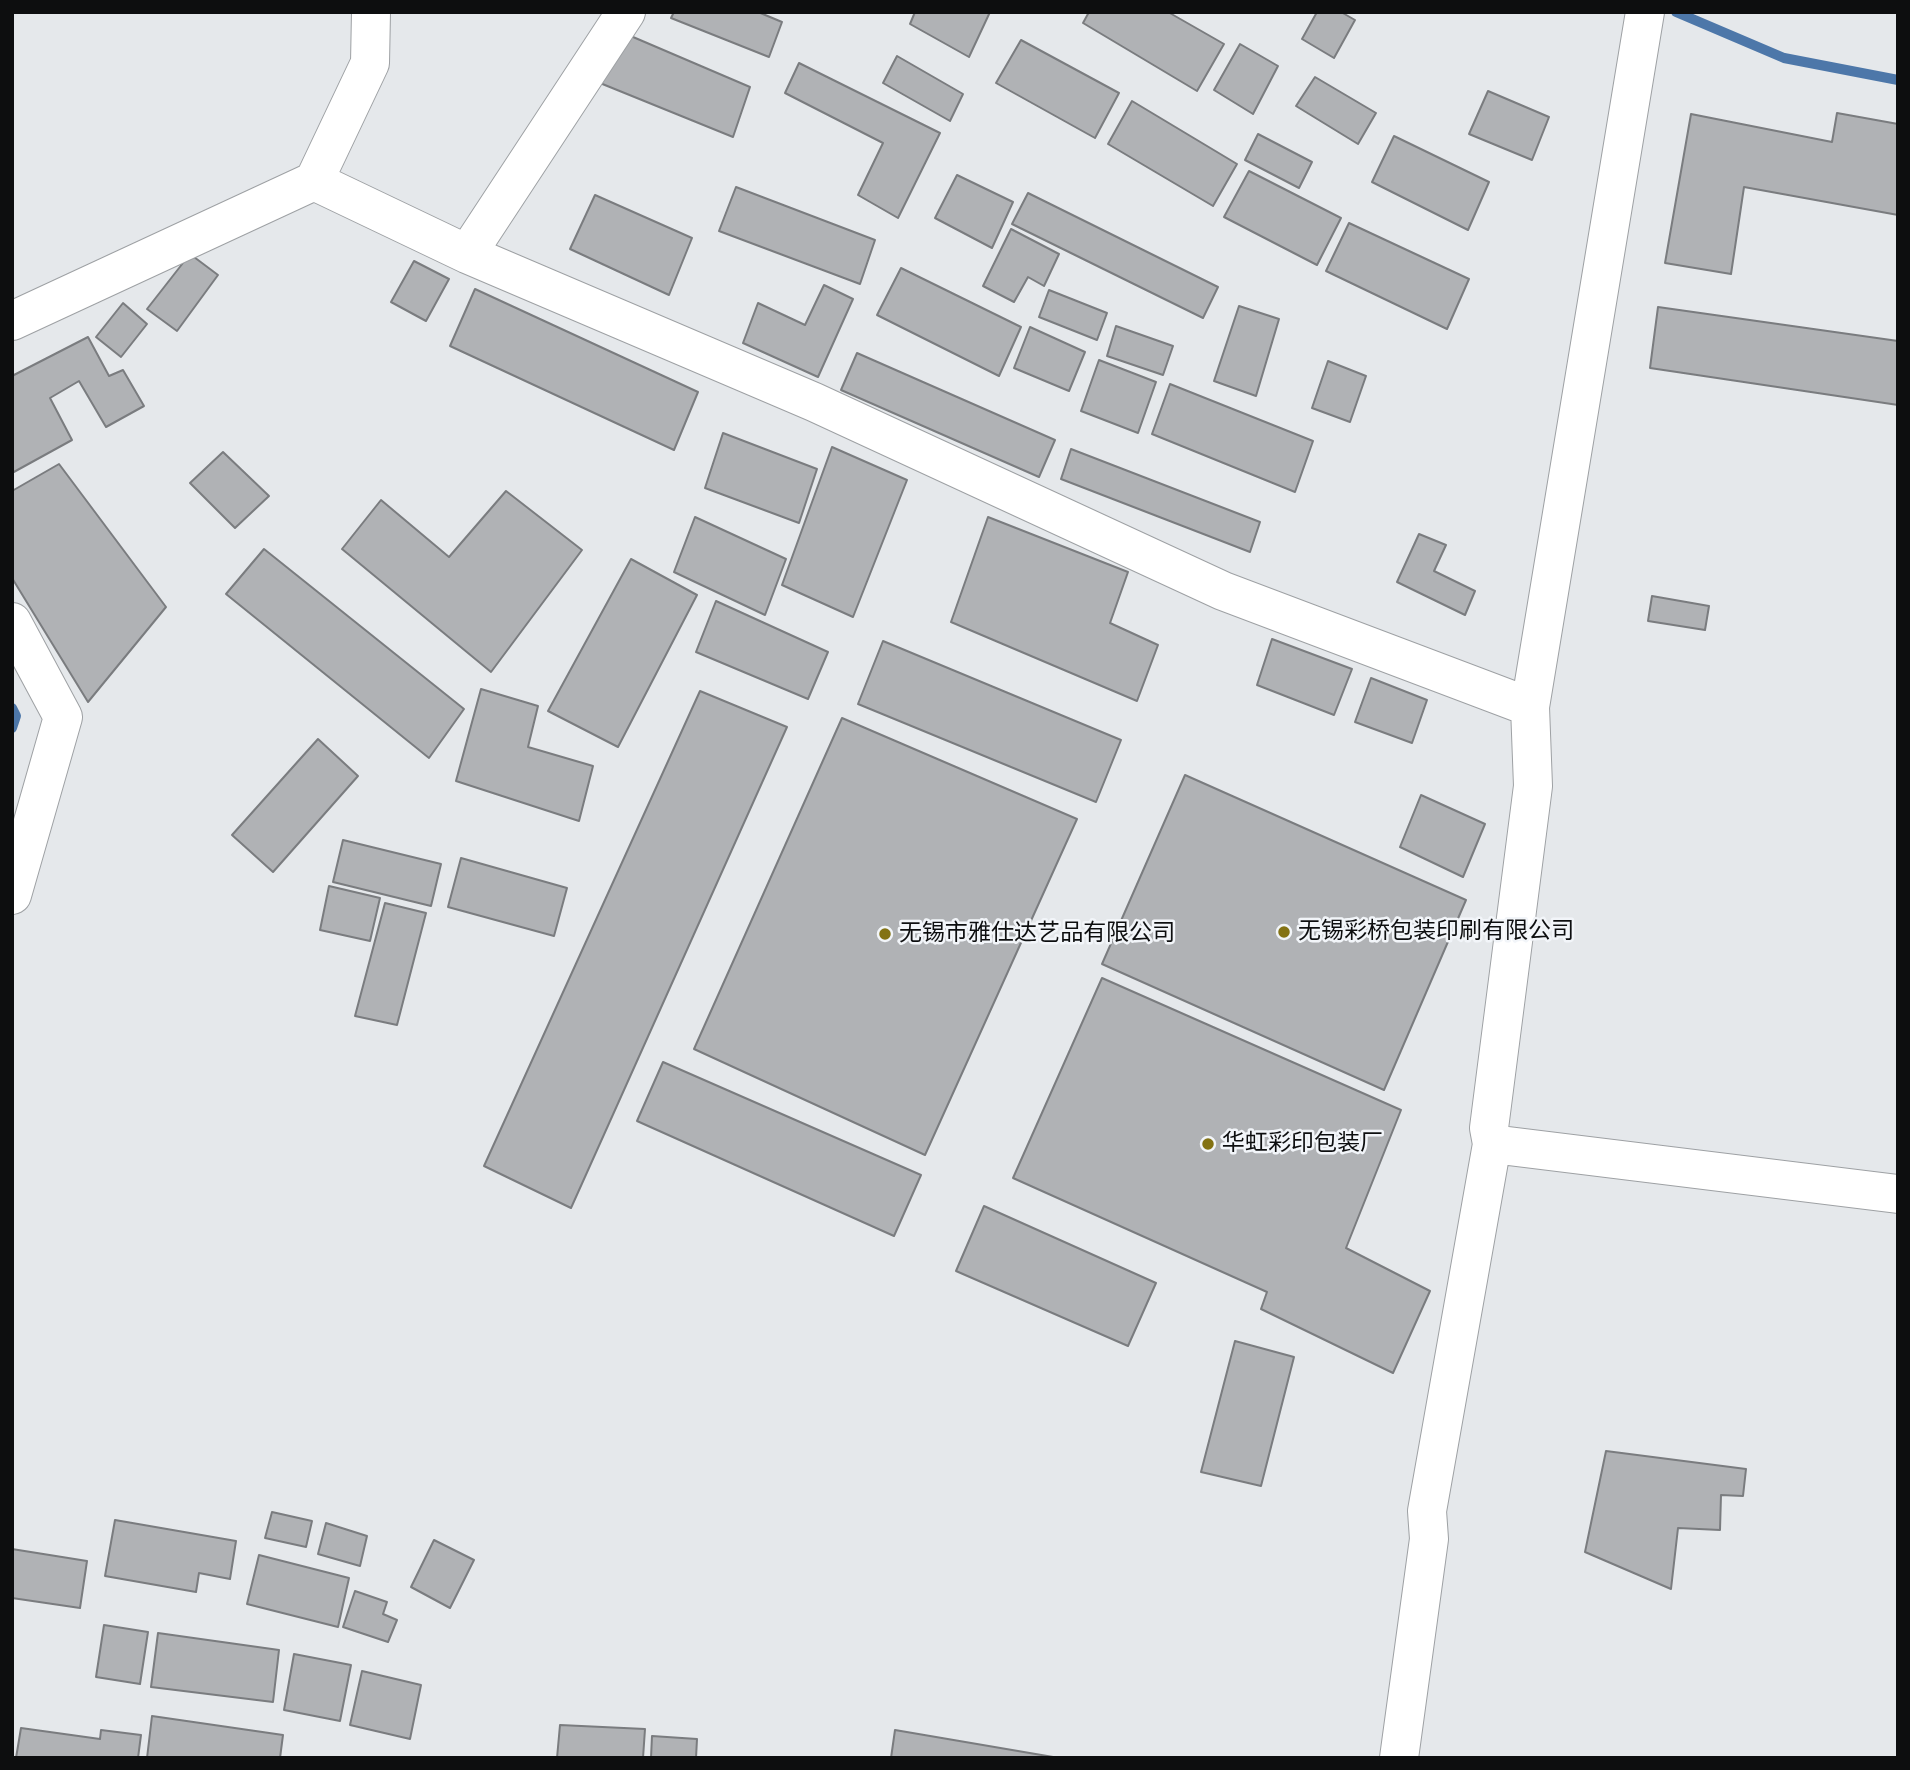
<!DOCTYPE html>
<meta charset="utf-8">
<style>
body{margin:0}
#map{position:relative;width:1910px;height:1770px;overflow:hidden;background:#e5e8eb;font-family:"Archivo Narrow",sans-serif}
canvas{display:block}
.frame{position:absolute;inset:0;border:14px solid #0d0e0f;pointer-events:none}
</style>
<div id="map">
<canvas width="1910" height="1770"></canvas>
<div class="frame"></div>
</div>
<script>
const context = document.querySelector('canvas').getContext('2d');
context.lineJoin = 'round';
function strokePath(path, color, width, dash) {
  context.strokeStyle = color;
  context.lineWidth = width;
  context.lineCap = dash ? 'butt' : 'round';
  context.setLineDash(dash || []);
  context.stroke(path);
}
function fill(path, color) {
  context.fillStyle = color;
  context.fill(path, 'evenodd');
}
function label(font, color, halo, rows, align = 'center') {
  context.font = font + ' "Archivo Narrow","Noto Sans SC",sans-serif';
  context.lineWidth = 5;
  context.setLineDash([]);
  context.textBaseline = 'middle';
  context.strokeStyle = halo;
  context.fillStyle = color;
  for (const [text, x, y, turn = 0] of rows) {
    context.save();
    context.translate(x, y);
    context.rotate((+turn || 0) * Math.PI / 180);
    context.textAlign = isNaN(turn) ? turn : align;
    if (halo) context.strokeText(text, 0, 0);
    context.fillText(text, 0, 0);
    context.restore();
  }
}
strokePath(new Path2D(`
 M 1676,12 L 1784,58 L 1898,80
 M 12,708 L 16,716 L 12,728`), '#4d77a9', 10);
const building = new Path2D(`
 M 674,12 L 758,12 L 782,22 L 769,57 L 671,18 Z
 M 915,12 L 990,12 L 969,57 L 910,24 Z
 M 1089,12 L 1168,12 L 1224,44 L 1197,91 L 1083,23 Z
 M 1317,12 L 1341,12 L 1355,20 L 1334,58 L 1302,39 Z
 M 619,31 L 750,87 L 733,137 L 595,81 Z
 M 1021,40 L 1119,93 L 1095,138 L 996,83 Z
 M 1240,44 L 1278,66 L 1253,114 L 1214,90 Z
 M 897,56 L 963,94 L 950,121 L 883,83 Z
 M 799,63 L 940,133 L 898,218 L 858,195 L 883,143 L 785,93 Z
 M 1315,77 L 1376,113 L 1358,144 L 1296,106 Z
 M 1488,91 L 1549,117 L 1532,160 L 1469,134 Z
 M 1132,101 L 1237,164 L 1213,206 L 1108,144 Z
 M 1837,113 L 1898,124 L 1898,215 L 1744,187 L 1731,274 L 1665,263 L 1691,114 L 1832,142 Z
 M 1258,134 L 1312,162 L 1299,188 L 1245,160 Z
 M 1394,136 L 1489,182 L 1468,230 L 1372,182 Z
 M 1249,171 L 1341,218 L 1317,265 L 1224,217 Z
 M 957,175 L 1013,202 L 992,248 L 935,218 Z
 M 736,187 L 875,240 L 860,284 L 719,231 Z
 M 1028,193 L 1218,287 L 1203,318 L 1012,224 Z
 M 595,195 L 692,238 L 669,295 L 570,249 Z
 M 1349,223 L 1469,279 L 1447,329 L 1326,271 Z
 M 1011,229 L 1059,254 L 1044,286 L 1028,277 L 1014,302 L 983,286 Z
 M 190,254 L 218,275 L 177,331 L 147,309 Z
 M 414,261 L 449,279 L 426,321 L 391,302 Z
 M 901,268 L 1021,327 L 999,376 L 877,315 Z
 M 824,285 L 853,299 L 818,377 L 743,343 L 758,303 L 805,325 Z
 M 475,289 L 698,392 L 674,450 L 450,346 Z
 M 1049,290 L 1107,313 L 1097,340 L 1039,317 Z
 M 123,303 L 147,324 L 121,357 L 96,337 Z
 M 1239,306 L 1279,319 L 1256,396 L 1214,381 Z
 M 1658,307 L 1898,341 L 1898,405 L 1650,368 Z
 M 1116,326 L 1173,346 L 1163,375 L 1107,356 Z
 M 1030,327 L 1085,352 L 1069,391 L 1014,368 Z
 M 88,337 L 109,376 L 123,370 L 144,406 L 106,427 L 79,381 L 50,398 L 72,440 L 12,473 L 12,376 Z
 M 857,353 L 1055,440 L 1039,477 L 841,390 Z
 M 1099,360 L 1156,382 L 1138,433 L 1081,411 Z
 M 1328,361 L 1366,376 L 1350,422 L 1312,408 Z
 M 1170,384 L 1313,441 L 1295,492 L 1152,434 Z
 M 723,433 L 817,469 L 799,523 L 705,488 Z
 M 832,447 L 907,480 L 853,617 L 782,585 Z
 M 1071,449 L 1260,522 L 1250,552 L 1061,479 Z
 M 223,452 L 269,496 L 235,528 L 190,483 Z
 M 59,464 L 166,607 L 88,702 L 12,578 L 12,491 Z
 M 506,491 L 582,550 L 491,672 L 342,549 L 381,500 L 449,557 Z
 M 695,517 L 786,559 L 765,615 L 674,572 Z
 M 988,517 L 1128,572 L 1110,623 L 1158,645 L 1137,701 L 951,622 Z
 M 1419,534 L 1446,545 L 1434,571 L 1475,591 L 1465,615 L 1397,582 Z
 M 264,549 L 464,709 L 429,758 L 226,594 Z
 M 631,559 L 697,595 L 618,747 L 548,711 Z
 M 1652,596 L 1709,606 L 1705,630 L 1648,621 Z
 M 716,601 L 828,652 L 808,699 L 696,652 Z
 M 1272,639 L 1352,669 L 1334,715 L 1257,685 Z
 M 883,641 L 1121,740 L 1096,802 L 858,704 Z
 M 1371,678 L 1427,700 L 1412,743 L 1355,722 Z
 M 481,689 L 538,706 L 528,747 L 593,766 L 579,821 L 456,781 Z
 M 700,691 L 787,727 L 571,1208 L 484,1166 Z
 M 842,718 L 1077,819 L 925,1155 L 694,1049 Z
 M 318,739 L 358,776 L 273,872 L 232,835 Z
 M 1185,775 L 1466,900 L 1384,1090 L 1102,964 Z
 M 1421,795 L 1485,824 L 1463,877 L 1400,847 Z
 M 343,840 L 441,864 L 431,906 L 333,882 Z
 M 461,858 L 567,888 L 554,936 L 448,907 Z
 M 329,886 L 380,898 L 370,941 L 320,930 Z
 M 385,903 L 426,913 L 397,1025 L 355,1016 Z
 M 1102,978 L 1401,1110 L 1346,1248 L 1430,1291 L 1393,1373 L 1261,1309 L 1267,1292 L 1013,1178 Z
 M 663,1062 L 921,1175 L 894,1236 L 637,1121 Z
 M 984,1206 L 1156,1283 L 1128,1346 L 956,1271 Z
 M 1235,1341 L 1294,1357 L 1261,1486 L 1201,1472 Z
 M 1606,1451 L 1746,1469 L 1743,1496 L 1721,1495 L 1720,1530 L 1678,1528 L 1671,1589 L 1585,1552 Z
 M 272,1512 L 312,1521 L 306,1547 L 265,1538 Z
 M 115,1520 L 236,1541 L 230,1579 L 199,1573 L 196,1592 L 105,1576 Z
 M 326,1523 L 367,1536 L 360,1566 L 318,1554 Z
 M 434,1540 L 474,1560 L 450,1608 L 411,1587 Z
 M 12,1549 L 87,1561 L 80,1608 L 12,1598 Z
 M 259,1555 L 349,1578 L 338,1627 L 247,1604 Z
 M 355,1591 L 387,1602 L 383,1614 L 397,1620 L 388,1642 L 343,1627 Z
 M 104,1625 L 148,1632 L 140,1684 L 96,1677 Z
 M 158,1633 L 279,1650 L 273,1702 L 151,1687 Z
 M 294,1654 L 351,1665 L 340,1721 L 284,1710 Z
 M 362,1671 L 421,1685 L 410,1739 L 350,1725 Z
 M 152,1716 L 283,1735 L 280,1758 L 147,1758 Z
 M 560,1725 L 645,1729 L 643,1758 L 557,1758 Z
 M 21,1728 L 100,1739 L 101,1730 L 141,1735 L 138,1758 L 16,1758 Z
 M 895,1730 L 1059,1758 L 891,1758 Z
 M 652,1736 L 697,1739 L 696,1758 L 651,1758 Z`);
fill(building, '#b0b2b5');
strokePath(building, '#7a7c7f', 2);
const minor = new Path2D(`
 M 314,181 L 467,254 L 814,402 L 1223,591 L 1530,707
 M 467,254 L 626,12
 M 12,321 L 314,181 L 370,63 L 371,12
 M 12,622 L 63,717 L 12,895
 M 1492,1144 L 1898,1194
 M 1399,1758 L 1429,1539 L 1427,1511 L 1492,1144 L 1489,1128 L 1533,786 L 1530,707 L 1645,12`);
strokePath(minor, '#9ea1a4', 40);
strokePath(minor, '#fff', 38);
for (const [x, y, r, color] of [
 [1284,932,7,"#837213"],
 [885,934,7,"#837213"],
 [1208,1144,7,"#837213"]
]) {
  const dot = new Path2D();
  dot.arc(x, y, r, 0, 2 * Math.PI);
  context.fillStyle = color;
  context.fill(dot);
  strokePath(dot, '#f2f5f9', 2.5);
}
label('23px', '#0d0e0f', '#f2f5f9', [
 ["无锡彩桥包装印刷有限公司",1298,932],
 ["无锡市雅仕达艺品有限公司",899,934],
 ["华虹彩印包装厂",1222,1144]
], 'left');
</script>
